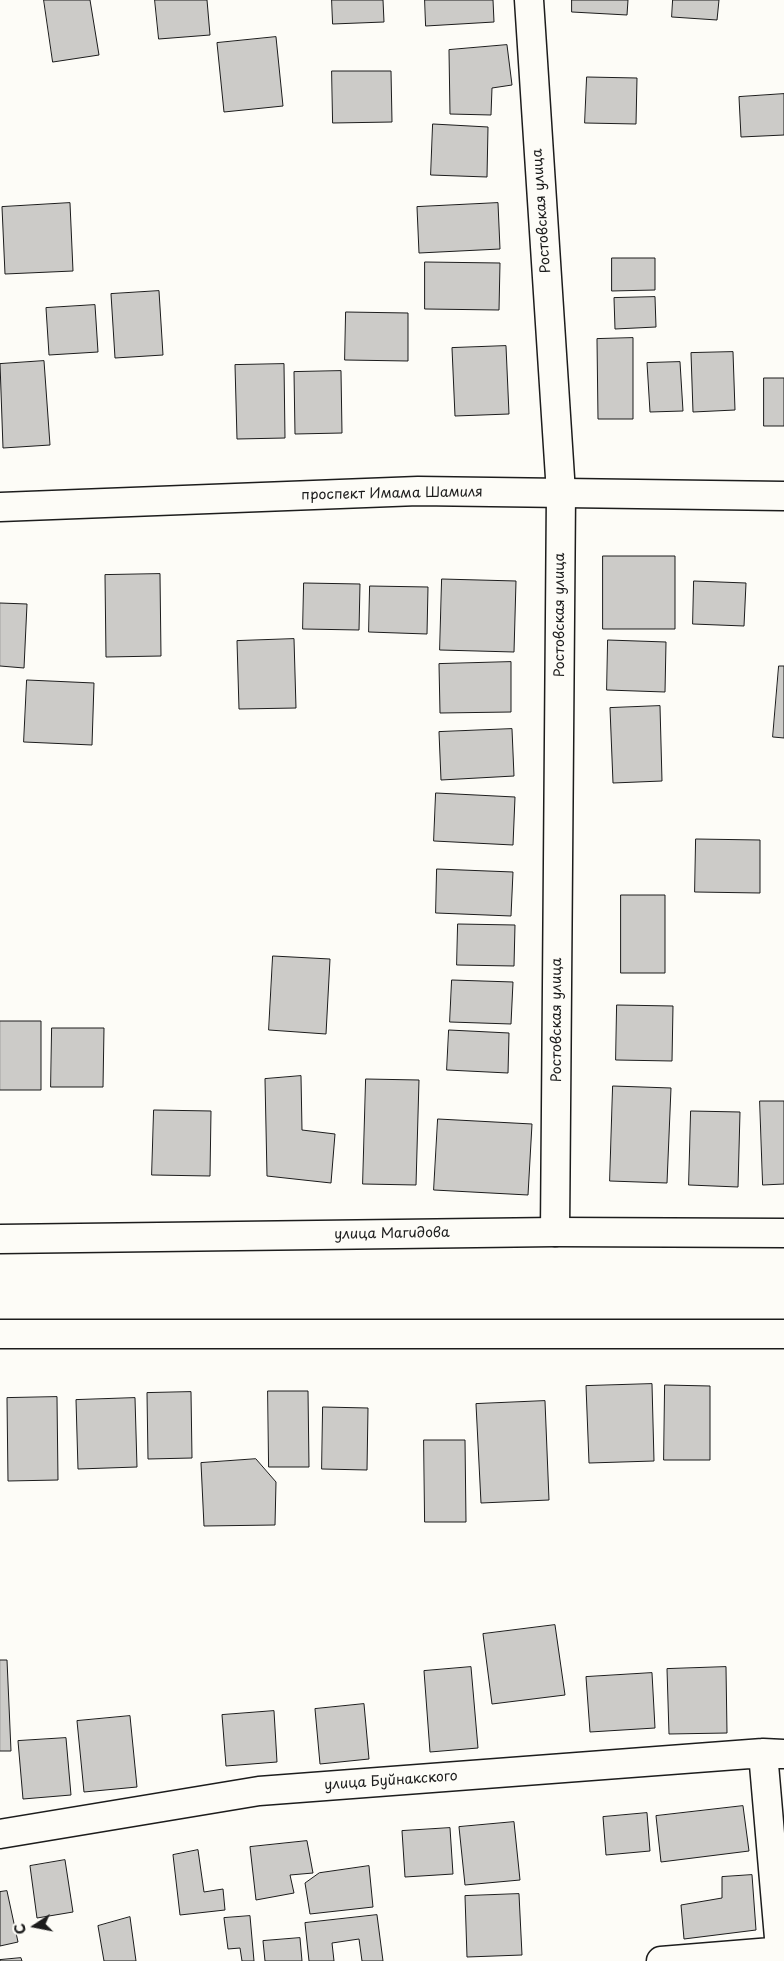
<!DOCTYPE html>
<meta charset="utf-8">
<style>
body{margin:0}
#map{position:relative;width:784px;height:1961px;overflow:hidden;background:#fdfcf7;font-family:"Playpen Sans",sans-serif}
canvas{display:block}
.north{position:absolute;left:10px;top:1901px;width:50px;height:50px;-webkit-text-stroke:4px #fdfcf7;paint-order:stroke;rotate:259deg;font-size:14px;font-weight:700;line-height:20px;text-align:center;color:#1c1c1c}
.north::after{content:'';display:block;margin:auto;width:18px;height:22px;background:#1c1c1c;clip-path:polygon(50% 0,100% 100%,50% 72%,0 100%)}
</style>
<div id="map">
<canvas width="784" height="1961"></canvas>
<div class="north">С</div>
</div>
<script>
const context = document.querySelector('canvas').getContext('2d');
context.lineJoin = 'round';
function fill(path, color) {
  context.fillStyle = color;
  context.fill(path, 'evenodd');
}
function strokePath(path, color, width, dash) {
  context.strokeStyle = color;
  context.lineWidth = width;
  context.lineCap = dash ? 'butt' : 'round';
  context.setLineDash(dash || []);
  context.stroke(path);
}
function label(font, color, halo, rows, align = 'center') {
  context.font = font + ' "Playpen Sans",sans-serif';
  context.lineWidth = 4;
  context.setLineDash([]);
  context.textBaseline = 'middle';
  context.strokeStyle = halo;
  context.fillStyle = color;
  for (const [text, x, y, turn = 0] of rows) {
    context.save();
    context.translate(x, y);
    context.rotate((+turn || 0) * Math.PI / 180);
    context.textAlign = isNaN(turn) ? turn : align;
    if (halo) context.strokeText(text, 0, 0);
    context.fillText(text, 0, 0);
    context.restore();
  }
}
const building = new Path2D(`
 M 44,0 L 90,0 L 99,55 L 53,62 Z
 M 155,0 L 207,0 L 210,35 L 159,39 Z
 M 332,0 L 383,0 L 384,22 L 333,24 Z
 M 425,0 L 493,0 L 494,22 L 426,26 Z
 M 572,0 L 628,0 L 627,15 L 572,12 Z
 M 673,0 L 719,0 L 717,20 L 672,17 Z
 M 276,37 L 283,106 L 224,112 L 217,43 Z
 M 507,45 L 512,85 L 492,88 L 491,115 L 450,114 L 449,50 Z
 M 332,71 L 391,71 L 392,122 L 333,123 Z
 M 587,77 L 637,78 L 636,124 L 585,123 Z
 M 784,94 L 784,135 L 741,137 L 739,97 Z
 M 433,124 L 488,127 L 487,177 L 431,175 Z
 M 70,203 L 73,271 L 5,274 L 2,207 Z
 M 498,203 L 500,249 L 419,253 L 417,207 Z
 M 612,258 L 655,258 L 655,290 L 612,291 Z
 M 425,262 L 500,263 L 499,310 L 425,309 Z
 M 159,291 L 163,355 L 115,358 L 111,294 Z
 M 655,297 L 656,327 L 615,329 L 614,298 Z
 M 95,305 L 98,352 L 49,355 L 46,308 Z
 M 346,312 L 408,313 L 408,361 L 345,360 Z
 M 633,338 L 633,419 L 598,419 L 597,339 Z
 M 506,346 L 509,414 L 455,416 L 452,348 Z
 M 733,352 L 735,410 L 693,412 L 691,353 Z
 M 44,361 L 50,445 L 3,448 L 0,364 Z
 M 680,362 L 683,411 L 650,412 L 647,363 Z
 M 284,364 L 285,438 L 237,439 L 235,365 Z
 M 341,371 L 342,433 L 295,434 L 294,372 Z
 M 764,378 L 784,378 L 784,426 L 764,426 Z
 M 603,556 L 675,556 L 675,629 L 603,629 Z
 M 160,574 L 161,656 L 106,657 L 105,575 Z
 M 442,579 L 516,581 L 514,652 L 440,650 Z
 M 694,581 L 746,583 L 744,626 L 693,624 Z
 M 304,583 L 360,584 L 359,630 L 303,629 Z
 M 370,586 L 428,587 L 427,634 L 369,632 Z
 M 0,603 L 27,604 L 24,668 L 0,666 Z
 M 294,639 L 296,708 L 239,709 L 237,641 Z
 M 608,640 L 666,642 L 665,692 L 607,690 Z
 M 511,662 L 511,712 L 440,713 L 439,664 Z
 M 779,666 L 784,666 L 784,738 L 773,737 Z
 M 27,680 L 94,683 L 92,745 L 24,742 Z
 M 660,706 L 662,781 L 613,783 L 610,708 Z
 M 512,729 L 514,776 L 441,780 L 439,732 Z
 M 436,793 L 515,797 L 513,845 L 434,841 Z
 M 696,839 L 760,840 L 760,893 L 695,892 Z
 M 437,869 L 513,872 L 511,916 L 436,913 Z
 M 621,895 L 665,895 L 665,973 L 621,973 Z
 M 458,924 L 515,925 L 514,966 L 457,965 Z
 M 273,956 L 330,959 L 326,1034 L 269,1030 Z
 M 452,980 L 513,982 L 511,1024 L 450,1022 Z
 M 617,1005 L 673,1006 L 672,1061 L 616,1060 Z
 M 0,1021 L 41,1021 L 41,1090 L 0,1090 Z
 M 52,1028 L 104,1028 L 103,1087 L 51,1087 Z
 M 449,1030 L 509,1033 L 508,1073 L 447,1070 Z
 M 301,1076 L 302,1130 L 335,1134 L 331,1183 L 267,1176 L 265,1079 Z
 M 366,1079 L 419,1080 L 416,1185 L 363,1184 Z
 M 613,1086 L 671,1088 L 667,1183 L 610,1181 Z
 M 760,1101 L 784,1101 L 784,1184 L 763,1185 Z
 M 154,1110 L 211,1111 L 210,1176 L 152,1175 Z
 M 691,1111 L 740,1112 L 738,1187 L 689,1185 Z
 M 438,1119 L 532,1124 L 528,1195 L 434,1190 Z
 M 652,1384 L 654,1461 L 589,1463 L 586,1386 Z
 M 665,1385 L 710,1386 L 710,1460 L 664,1460 Z
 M 268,1391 L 308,1391 L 309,1467 L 269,1467 Z
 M 191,1392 L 192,1458 L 148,1459 L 147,1393 Z
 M 57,1397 L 58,1480 L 8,1481 L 7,1398 Z
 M 135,1398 L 137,1467 L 78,1469 L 76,1400 Z
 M 545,1401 L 549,1500 L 481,1503 L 476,1404 Z
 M 323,1407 L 368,1408 L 367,1470 L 322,1469 Z
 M 424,1440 L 465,1440 L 466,1522 L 425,1522 Z
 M 256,1459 L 276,1482 L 275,1525 L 204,1526 L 201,1463 Z
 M 555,1625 L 565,1695 L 492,1704 L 483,1634 Z
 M 0,1660 L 7,1660 L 11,1751 L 0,1751 Z
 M 471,1667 L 478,1748 L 430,1752 L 424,1671 Z
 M 726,1667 L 727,1733 L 669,1734 L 667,1669 Z
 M 652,1673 L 655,1728 L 590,1732 L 586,1677 Z
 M 364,1704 L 369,1759 L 320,1764 L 315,1709 Z
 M 274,1711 L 277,1762 L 226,1766 L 222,1715 Z
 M 130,1716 L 137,1787 L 84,1792 L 77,1721 Z
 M 66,1738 L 71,1795 L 23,1799 L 18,1741 Z
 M 743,1806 L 749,1851 L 661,1862 L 656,1816 Z
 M 647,1813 L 650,1851 L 606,1855 L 603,1817 Z
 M 514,1822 L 520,1880 L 465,1885 L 459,1827 Z
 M 450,1828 L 453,1874 L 405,1877 L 402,1831 Z
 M 307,1841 L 313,1873 L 290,1875 L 294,1893 L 256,1900 L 250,1847 Z
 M 198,1850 L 204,1892 L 223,1889 L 225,1910 L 180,1915 L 173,1855 Z
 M 65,1860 L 73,1912 L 37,1918 L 30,1866 Z
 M 369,1866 L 373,1907 L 310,1914 L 305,1883 L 319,1873 Z
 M 752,1875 L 756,1930 L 684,1939 L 681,1905 L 722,1898 L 722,1877 Z
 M 7,1891 L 18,1942 L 0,1946 L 0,1892 Z
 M 519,1894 L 522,1955 L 467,1957 L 465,1896 Z
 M 377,1915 L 383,1961 L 362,1961 L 359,1939 L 332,1943 L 334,1961 L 309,1961 L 305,1923 Z
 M 250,1916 L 254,1961 L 242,1961 L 240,1948 L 228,1949 L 224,1918 Z
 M 130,1917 L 136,1961 L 104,1961 L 98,1926 Z
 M 300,1938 L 302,1961 L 265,1961 L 263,1941 Z
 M 21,1958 L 22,1961 L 0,1961 L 0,1960 Z`);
fill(building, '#cccbc8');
strokePath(building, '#1c1c1c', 1);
const minor = new Path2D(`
 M 529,0 L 561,493 L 555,1232
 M 763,1753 L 781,1961
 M 0,1834 L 259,1791 L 763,1753 L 784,1754
 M 661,1961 L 784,1951`);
const secondary = new Path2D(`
 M 0,507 L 418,491 L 784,496
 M 0,1239 L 555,1232 L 784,1233
 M 0,1334 L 784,1334`);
strokePath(minor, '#1c1c1c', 31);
strokePath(secondary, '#1c1c1c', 31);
strokePath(minor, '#fdfcf7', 28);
strokePath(secondary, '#fdfcf7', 28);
label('14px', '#1c1c1c', '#fdfcf7', [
 ["Ростовская улица",542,211,-94],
 ["проспект Имама Шамиля",392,494,-1],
 ["Ростовская улица",560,615,-90],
 ["Ростовская улица",557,1020,-90],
 ["улица Магидова",392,1234,-1],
 ["улица Буйнакского",391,1781,-4]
]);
</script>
